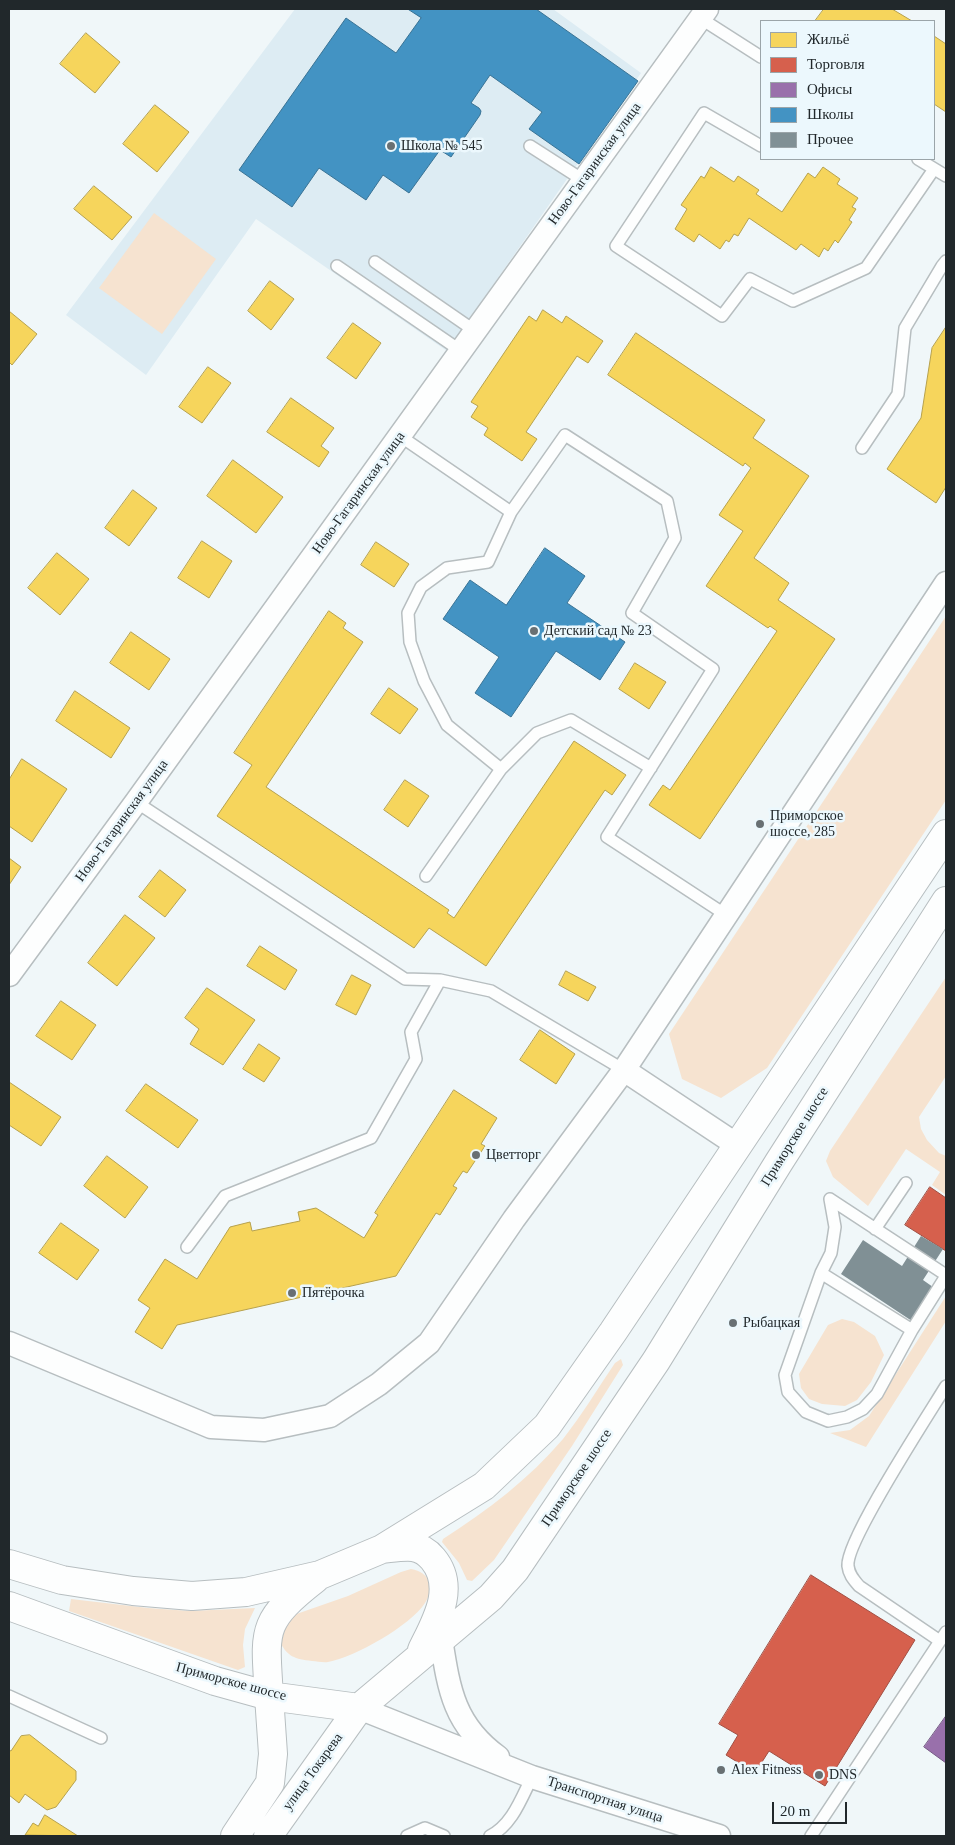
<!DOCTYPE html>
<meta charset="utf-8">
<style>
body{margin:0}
#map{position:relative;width:955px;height:1845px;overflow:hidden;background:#f0f7f9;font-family:Georgia,serif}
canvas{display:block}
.frame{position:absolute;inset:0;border:10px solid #21282b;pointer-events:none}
.legend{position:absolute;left:760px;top:20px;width:175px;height:140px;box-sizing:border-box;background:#ecf8fd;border:1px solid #9ba5a9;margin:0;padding:6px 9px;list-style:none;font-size:15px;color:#21282b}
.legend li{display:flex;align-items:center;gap:10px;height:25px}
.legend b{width:25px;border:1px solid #9ba5a9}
.scale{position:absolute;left:772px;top:1802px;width:75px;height:22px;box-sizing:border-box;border:2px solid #21282b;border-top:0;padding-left:6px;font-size:15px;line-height:18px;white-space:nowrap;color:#21282b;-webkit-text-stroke:4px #ecf8fd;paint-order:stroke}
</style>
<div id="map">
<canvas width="955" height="1845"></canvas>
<div class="frame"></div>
<ul class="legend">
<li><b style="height:14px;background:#f6d55c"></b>Жильё</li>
<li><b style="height:14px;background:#d6604d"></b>Торговля</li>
<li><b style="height:14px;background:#9970ab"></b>Офисы</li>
<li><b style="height:14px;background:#4393c3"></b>Школы</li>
<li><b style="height:14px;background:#809095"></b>Прочее</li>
</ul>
<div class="scale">20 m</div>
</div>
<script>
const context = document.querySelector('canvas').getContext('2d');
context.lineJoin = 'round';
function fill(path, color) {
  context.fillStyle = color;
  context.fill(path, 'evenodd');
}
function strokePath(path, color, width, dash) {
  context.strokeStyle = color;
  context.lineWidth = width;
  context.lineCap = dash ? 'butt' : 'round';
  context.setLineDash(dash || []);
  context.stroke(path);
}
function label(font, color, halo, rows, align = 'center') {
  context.font = font + ' Georgia,serif';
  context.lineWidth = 5;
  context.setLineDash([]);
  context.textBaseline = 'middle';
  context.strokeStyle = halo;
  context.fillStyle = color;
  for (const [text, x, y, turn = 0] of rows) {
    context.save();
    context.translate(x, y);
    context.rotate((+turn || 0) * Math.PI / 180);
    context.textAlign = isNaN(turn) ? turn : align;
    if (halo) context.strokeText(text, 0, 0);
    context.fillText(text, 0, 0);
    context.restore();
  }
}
fill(new Path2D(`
 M 295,9 L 553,9 L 641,73 L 447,351 L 256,219 L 146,375 L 66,315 Z`), '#ddecf3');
fill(new Path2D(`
 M 154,213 L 216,259 L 162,334 L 99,288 Z
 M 946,616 L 946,800 L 767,1068 L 721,1098 L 682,1079 L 669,1034 Z
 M 946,977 L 946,1076 L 919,1117 L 921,1129 L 927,1140 L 939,1153 L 946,1156 L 946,1195 L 932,1185 L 940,1172 L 906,1149 L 868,1206 L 833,1177 L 826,1161 L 830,1151 Z
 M 946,1296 L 946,1321 L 866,1447 L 830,1433 L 850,1430 L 869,1416 Z
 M 842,1319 L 854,1322 L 875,1336 L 884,1355 L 871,1382 L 857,1400 L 845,1406 L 822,1404 L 809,1399 L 801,1388 L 799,1374 L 828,1325 Z
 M 621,1359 L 623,1365 L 572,1446 L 494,1560 L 472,1581 L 467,1580 L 459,1563 L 442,1542 L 443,1539 C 488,1510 529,1479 563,1439 C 582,1415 598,1388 615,1363 Z
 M 411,1569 C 430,1572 435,1588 425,1603 C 410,1626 355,1657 328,1662 C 323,1663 317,1661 312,1661 C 295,1659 287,1657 279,1640 L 285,1618 L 348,1596 L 401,1572 Z
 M 71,1599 L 148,1608 L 190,1611 L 255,1608 L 245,1629 L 243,1645 L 245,1667 L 238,1670 L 69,1611 Z`), '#f6e3d0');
const homes = new Path2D(`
 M 824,9 L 892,9 L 912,21 L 815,21 Z
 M 86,33 L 120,62 L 95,93 L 60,64 Z
 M 934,36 L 946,44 L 946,112 L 934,104 Z
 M 155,105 L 189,132 L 157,172 L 123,144 Z
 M 711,167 L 734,182 L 738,176 L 759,190 L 756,194 L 782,212 L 808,173 L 815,178 L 823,167 L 840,179 L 837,184 L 858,198 L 852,207 L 856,209 L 849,220 L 852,222 L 838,243 L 835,240 L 828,251 L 824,248 L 819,257 L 801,244 L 796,250 L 749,218 L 738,236 L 734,234 L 729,242 L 726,240 L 720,249 L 699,234 L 694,242 L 675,229 L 687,209 L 681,205 L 701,176 L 704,178 Z
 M 94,186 L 132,217 L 112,240 L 74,209 Z
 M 270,281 L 294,299 L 271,330 L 248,311 Z
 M 543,310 L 562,323 L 566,316 L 603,341 L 588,363 L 577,356 L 526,432 L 537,439 L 522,461 L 484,435 L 488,428 L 471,417 L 478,406 L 471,402 L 529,316 L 536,321 Z
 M 9,311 L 37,334 L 12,365 L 9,362 Z
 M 353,323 L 381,343 L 356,379 L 327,358 Z
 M 946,327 L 946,487 L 936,503 L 887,469 L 921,418 L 932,348 Z
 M 636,333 L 765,420 L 753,438 L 809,476 L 754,558 L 789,583 L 778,600 L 835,639 L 700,839 L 649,805 L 663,785 L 670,790 L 777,631 L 770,626 L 768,628 L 706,586 L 743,531 L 719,515 L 751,468 L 745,463 L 743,466 L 608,375 Z
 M 208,367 L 231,383 L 202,423 L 179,407 Z
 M 291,398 L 334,428 L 321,446 L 329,452 L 319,467 L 267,432 Z
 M 233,460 L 283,497 L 256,533 L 207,496 Z
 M 133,490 L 157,508 L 129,546 L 105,528 Z
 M 202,541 L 232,561 L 209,598 L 178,578 Z
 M 376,542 L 409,564 L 394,587 L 361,565 Z
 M 57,553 L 89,579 L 60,615 L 28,588 Z
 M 329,611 L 346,623 L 343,628 L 363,642 L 266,787 L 449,910 L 447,913 L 454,918 L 574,741 L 626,775 L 612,795 L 605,790 L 486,966 L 429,928 L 414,948 L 217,816 L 252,765 L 234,753 Z
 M 131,632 L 170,659 L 149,690 L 110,663 Z
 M 635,663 L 666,682 L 649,709 L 619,689 Z
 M 389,688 L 418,709 L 400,734 L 371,714 Z
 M 75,691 L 130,728 L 111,758 L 56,721 Z
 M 22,759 L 67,789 L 32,842 L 9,826 L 9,780 Z
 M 405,780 L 429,796 L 408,827 L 384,810 Z
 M 9,858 L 21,867 L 9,885 Z
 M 160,870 L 186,890 L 165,917 L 139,897 Z
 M 125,915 L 155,938 L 117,986 L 88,963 Z
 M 260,946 L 297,970 L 285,990 L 247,966 Z
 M 566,971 L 596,987 L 588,1001 L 559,985 Z
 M 352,975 L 371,985 L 356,1015 L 336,1005 Z
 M 207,988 L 255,1020 L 223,1065 L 190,1044 L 199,1029 L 185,1018 Z
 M 61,1001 L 96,1025 L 72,1060 L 36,1036 Z
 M 540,1030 L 575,1054 L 556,1084 L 520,1060 Z
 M 259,1044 L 280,1058 L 264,1082 L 243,1069 Z
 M 9,1082 L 61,1117 L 41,1146 L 9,1125 Z
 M 146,1084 L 198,1120 L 178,1148 L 126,1111 Z
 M 454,1090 L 497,1118 L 481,1144 L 485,1146 L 467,1173 L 463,1171 L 453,1186 L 457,1188 L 440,1215 L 436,1213 L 396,1276 L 177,1325 L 162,1349 L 135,1332 L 150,1308 L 138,1300 L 165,1259 L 197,1279 L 230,1227 L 250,1222 L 252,1231 L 300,1221 L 298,1212 L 316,1208 L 364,1238 L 378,1215 L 375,1213 Z
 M 107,1156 L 148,1187 L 125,1218 L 84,1186 Z
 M 61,1223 L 99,1250 L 77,1280 L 39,1253 Z
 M 30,1735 L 76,1771 L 76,1780 L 56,1807 L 47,1810 L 25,1794 L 19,1803 L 9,1795 L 9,1750 L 11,1751 L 21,1736 Z
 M 45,1815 L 78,1836 L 25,1835 L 33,1823 L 38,1826 Z`);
fill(homes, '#f6d55c');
strokePath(homes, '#b6a14d', 1);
const shops = new Path2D(`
 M 930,1187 L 946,1198 L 946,1251 L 905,1225 Z
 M 811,1575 L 915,1640 L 825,1786 L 769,1751 L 755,1773 L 726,1755 L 738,1735 L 719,1724 Z`);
fill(shops, '#d6604d');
strokePath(shops, '#a04f43', 1);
const offices = new Path2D(`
 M 946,1716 L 946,1763 L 924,1747 Z`);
fill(offices, '#9970ab');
strokePath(offices, '#755a85', 1);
const schools = new Path2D(`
 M 408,9 L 536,9 L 638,81 L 579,164 L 529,129 L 542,112 L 490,75 L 471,103 L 479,108 L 481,111 L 480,115 L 451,157 L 440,150 L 409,193 L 383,175 L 366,200 L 319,168 L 292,207 L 239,170 L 346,18 L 396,53 L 421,18 Z
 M 545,548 L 585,576 L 567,603 L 625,642 L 600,680 L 556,651 L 511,717 L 475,693 L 499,657 L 443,619 L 470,580 L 506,605 Z`);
fill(schools, '#4393c3');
strokePath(schools, '#397395', 1);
fill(new Path2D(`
 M 921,1236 L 943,1249 L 923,1280 L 940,1292 L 918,1325 L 841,1274 L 863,1240 L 902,1266 Z`), '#809095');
const lane = new Path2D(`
 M 700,18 L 761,57
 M 530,146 L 583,180
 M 761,146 L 704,113 L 616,246 L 722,316 L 750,279 L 793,301 L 866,268 L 934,169
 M 918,159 L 946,176
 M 375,262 L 475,331
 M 337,266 L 461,351
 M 400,436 L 511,512 L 565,435 L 667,501 L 675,538 L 632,613 L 713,669 L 607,837 L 726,915
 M 862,448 L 898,394 L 905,328 L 942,266 L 946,261
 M 511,512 L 488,562 L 447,568 L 421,587 L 408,613 L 410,642 L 424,681 L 447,725 L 501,769 L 537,733 L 571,720 L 651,768
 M 136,802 L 405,979 L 440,980 L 491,991 L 624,1070
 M 426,876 L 501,769
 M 830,1199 L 946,1275
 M 875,1229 L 906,1183
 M 187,1247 L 225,1196 L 371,1138 L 416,1059 L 411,1032 L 440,980
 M 821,1273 L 912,1330 L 877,1394 L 863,1409 L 847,1417 L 828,1421 L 806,1412 L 788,1392 L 785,1375 L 821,1273 L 831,1253 L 835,1227 L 830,1199
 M 912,1330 L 946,1276
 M 940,1641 L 859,1586 C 854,1580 849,1575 848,1566 C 845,1542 929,1414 946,1386
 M 9,1696 L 101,1738
 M 407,1836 L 425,1828 L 444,1836
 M 490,1836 C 512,1825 521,1799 532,1777
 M 811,1836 L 946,1632`);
const street = new Path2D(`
 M 9,975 L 136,802 L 707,9
 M 624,1070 L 737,1145
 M 9,1343 L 211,1427 L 264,1430 L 330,1416 L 379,1384 L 429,1343 L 514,1219 L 624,1070 L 946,583
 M 441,1639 C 449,1690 454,1725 498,1757
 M 359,1708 L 532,1777 L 719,1836`);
const secondary = new Path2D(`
 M 235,1836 L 270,1783 L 273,1754 L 269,1696
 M 268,1836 L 359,1708`);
const highway = new Path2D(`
 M 382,1549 C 392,1548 403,1546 413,1547 C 421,1548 428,1553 433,1559 C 457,1588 435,1623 422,1650
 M 9,1564 L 62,1580 L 133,1591 L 192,1596 L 246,1592 L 320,1575 L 382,1549 L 484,1486 L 547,1426 L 613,1332 L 946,834
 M 9,1606 L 215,1681 L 269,1696 L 359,1708 L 491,1597 L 515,1570 L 656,1361 L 779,1162 L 946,901
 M 269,1696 C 265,1630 260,1622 315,1579`);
strokePath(lane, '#b7bec0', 14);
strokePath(street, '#b7bec0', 25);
strokePath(secondary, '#b7bec0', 30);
strokePath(highway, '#b7bec0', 30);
strokePath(lane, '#fdfefe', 11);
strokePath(street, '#fdfefe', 22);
strokePath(secondary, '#fdfefe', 28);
strokePath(highway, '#fdfefe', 28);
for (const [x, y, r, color] of [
 [391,146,5,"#697073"],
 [534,631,5,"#697073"],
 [760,824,5,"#697073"],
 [476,1155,5,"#697073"],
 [292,1293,5,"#697073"],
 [733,1323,5,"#697073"],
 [721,1770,5,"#697073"],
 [819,1775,5,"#697073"]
]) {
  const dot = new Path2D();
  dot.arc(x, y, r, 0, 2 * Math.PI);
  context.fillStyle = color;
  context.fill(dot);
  strokePath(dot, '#ecf8fd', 2);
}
label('14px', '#21282b', '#ecf8fd', [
 ["Школа № 545",401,146],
 ["Детский сад № 23",544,631],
 ["Приморское",770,816],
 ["шоссе, 285",770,832],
 ["Цветторг",486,1155],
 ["Пятёрочка",302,1293],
 ["Рыбацкая",743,1323],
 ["Alex Fitness",731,1770],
 ["DNS",829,1775]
], 'left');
label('14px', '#21282b', '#ecf8fd', [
 ["Ново-Гагаринская улица",595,164,-54],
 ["Ново-Гагаринская улица",359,493,-54],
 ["Ново-Гагаринская улица",122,821,-54],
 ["Приморское шоссе",795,1137,-58],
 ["Приморское шоссе",577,1478,-56],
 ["Приморское шоссе",231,1682,15],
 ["улица Токарева",313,1772,-54],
 ["Транспортная улица",605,1800,18]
]);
</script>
